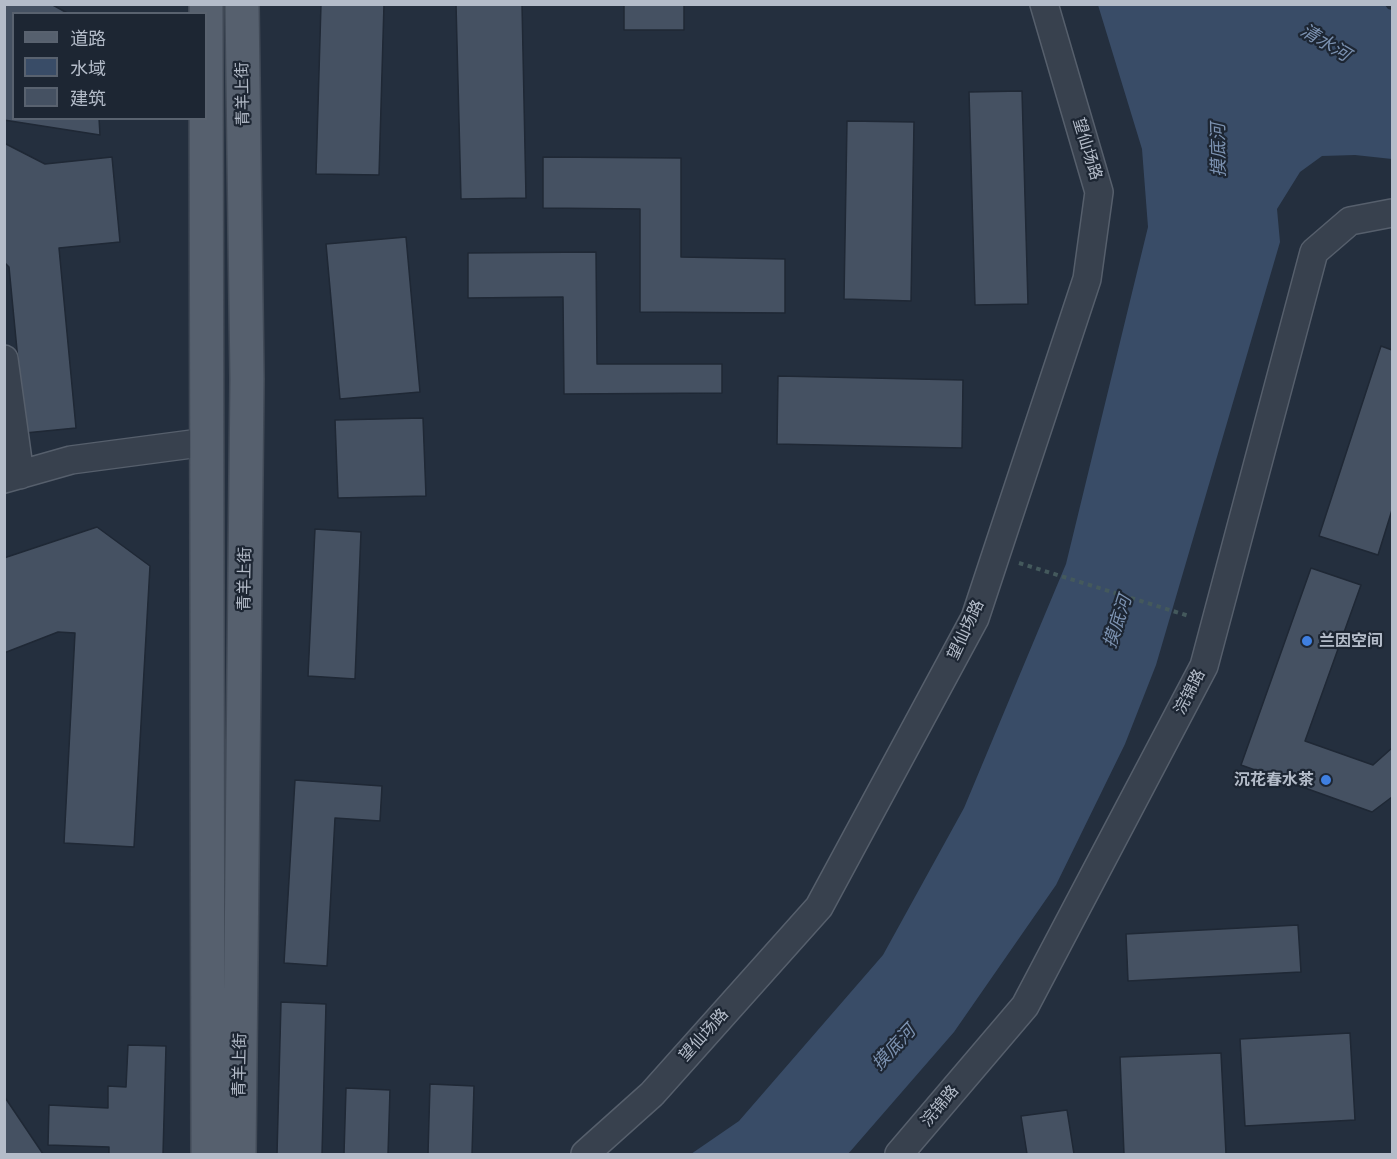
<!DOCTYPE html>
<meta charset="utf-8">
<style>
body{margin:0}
#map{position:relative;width:1397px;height:1159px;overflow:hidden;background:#242f3e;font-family:Cabin,"Noto Sans SC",sans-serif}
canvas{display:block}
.frame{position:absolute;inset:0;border:6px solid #b4bcc9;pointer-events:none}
.legend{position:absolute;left:12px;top:12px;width:195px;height:108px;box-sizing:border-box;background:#1d2633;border:2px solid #59626f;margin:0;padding:8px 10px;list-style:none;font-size:18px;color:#b4bcc9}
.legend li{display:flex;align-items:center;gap:12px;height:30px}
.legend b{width:30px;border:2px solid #59626f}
</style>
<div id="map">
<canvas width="1397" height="1159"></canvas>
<div class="frame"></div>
<ul class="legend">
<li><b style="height:8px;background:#56606e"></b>道路</li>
<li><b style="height:16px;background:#394c67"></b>水域</li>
<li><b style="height:16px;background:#455162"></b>建筑</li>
</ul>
</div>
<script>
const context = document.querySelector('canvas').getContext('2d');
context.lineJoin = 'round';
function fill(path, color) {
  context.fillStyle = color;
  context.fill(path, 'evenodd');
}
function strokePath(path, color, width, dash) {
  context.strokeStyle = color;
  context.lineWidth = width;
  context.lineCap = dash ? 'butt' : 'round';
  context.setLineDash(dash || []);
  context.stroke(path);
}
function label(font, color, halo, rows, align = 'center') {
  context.font = font + ' Cabin,"Noto Sans SC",sans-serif';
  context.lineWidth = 4.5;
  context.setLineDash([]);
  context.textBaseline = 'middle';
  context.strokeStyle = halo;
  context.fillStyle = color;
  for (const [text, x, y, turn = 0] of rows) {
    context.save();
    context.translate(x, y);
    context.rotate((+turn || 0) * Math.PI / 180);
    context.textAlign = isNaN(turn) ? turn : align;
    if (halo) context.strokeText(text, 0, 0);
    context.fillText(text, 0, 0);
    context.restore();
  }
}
fill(new Path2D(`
 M 1098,5 L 1385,5 L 1388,9 L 1392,10 L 1392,159 L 1355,155 L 1322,156 L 1300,172 L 1277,209 L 1280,242 L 1156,665 L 1125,744 L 1056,885 L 954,1032 L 848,1154 L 691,1154 L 739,1121 L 883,955 L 964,808 L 1066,564 L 1148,227 L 1142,149 Z`), '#394c67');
const building = new Path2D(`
 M 4,4 L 51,4 L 69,14 L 14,14 L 14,118 L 99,118 L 100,135 L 4,120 Z
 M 321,4 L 384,4 L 379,175 L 316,174 Z
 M 456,4 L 522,4 L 526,198 L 461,199 Z
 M 624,4 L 684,4 L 684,30 L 624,30 Z
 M 1022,91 L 1028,304 L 975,305 L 969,92 Z
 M 847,121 L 914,122 L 911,301 L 844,299 Z
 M 4,143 L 45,164 L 112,157 L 120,242 L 59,248 L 76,428 L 25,433 L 9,267 L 4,262 Z
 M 543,157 L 681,158 L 681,257 L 785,259 L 785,313 L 640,312 L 640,209 L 543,208 Z
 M 406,237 L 420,392 L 340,399 L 326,244 Z
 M 596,252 L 597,364 L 722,364 L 722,393 L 564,394 L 563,297 L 468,298 L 468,253 Z
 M 1381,346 L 1392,350 L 1392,510 L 1378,555 L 1319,536 Z
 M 778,376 L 963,380 L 962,448 L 777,444 Z
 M 423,418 L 426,496 L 338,498 L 335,420 Z
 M 97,527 L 150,566 L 134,847 L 64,843 L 75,633 L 58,632 L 4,653 L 4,558 Z
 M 315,529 L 361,532 L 355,679 L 308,676 Z
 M 1311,568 L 1361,585 L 1305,741 L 1373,765 L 1392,748 L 1392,797 L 1372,812 L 1241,765 Z
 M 295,780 L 382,786 L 380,821 L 335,818 L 327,966 L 284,963 Z
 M 1298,925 L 1301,972 L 1128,981 L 1126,934 Z
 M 281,1002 L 326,1004 L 322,1154 L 277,1154 Z
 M 1350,1033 L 1355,1120 L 1245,1126 L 1240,1039 Z
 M 128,1045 L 166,1046 L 163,1154 L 109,1154 L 109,1147 L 48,1145 L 49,1105 L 108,1108 L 108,1086 L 126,1087 Z
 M 1221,1053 L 1226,1154 L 1124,1154 L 1120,1057 Z
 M 430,1084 L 474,1086 L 472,1154 L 428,1154 Z
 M 346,1088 L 390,1090 L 388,1154 L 344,1154 Z
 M 4,1096 L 43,1154 L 4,1154 Z
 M 1067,1110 L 1074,1154 L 1027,1154 L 1021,1116 Z`);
fill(building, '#455162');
strokePath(building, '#1f2835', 1.5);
const minor = new Path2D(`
 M 4,359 L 20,475
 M 4,479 L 71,460 L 207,442
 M 585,1154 L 652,1094 L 819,907 L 975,618 L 1087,279 L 1099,192 L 1044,4
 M 899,1154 L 1025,1006 L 1204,666 L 1314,252 L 1350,221 L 1392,213`);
const major = new Path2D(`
 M 206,4 L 208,1154
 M 239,1154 L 247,379 L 242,4`);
strokePath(minor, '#565f6c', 30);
strokePath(major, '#414a57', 36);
strokePath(new Path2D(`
 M 1019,563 L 1189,616`), '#44595c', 4, [4.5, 4.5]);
strokePath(minor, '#38414e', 27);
strokePath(major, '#56606e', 33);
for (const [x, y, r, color] of [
 [1307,641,6,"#3f7fe0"],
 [1326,780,6,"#3f7fe0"]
]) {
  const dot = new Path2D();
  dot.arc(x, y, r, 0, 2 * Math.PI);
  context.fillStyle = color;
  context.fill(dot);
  strokePath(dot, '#1d2633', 2);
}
label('16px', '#b4bcc9', '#1d2633', [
 ["青羊上街",243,94,-91],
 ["望仙场路",1087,149,73],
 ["青羊上街",245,579,-89],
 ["望仙场路",966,630,-65],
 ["浣锦路",1190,692,-63],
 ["望仙场路",704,1035,-48],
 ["青羊上街",240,1065,-89],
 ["浣锦路",940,1106,-50]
]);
label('bold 16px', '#b4bcc9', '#1d2633', [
 ["兰因空间",1319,641],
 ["沉花春水茶",1314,780,"right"]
], 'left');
label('italic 18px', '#7c92b1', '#1d2633', [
 ["清水河",1325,43,31],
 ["摸底河",1219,150,-91],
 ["摸底河",1118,622,-72],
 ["摸底河",894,1048,-47]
]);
</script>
